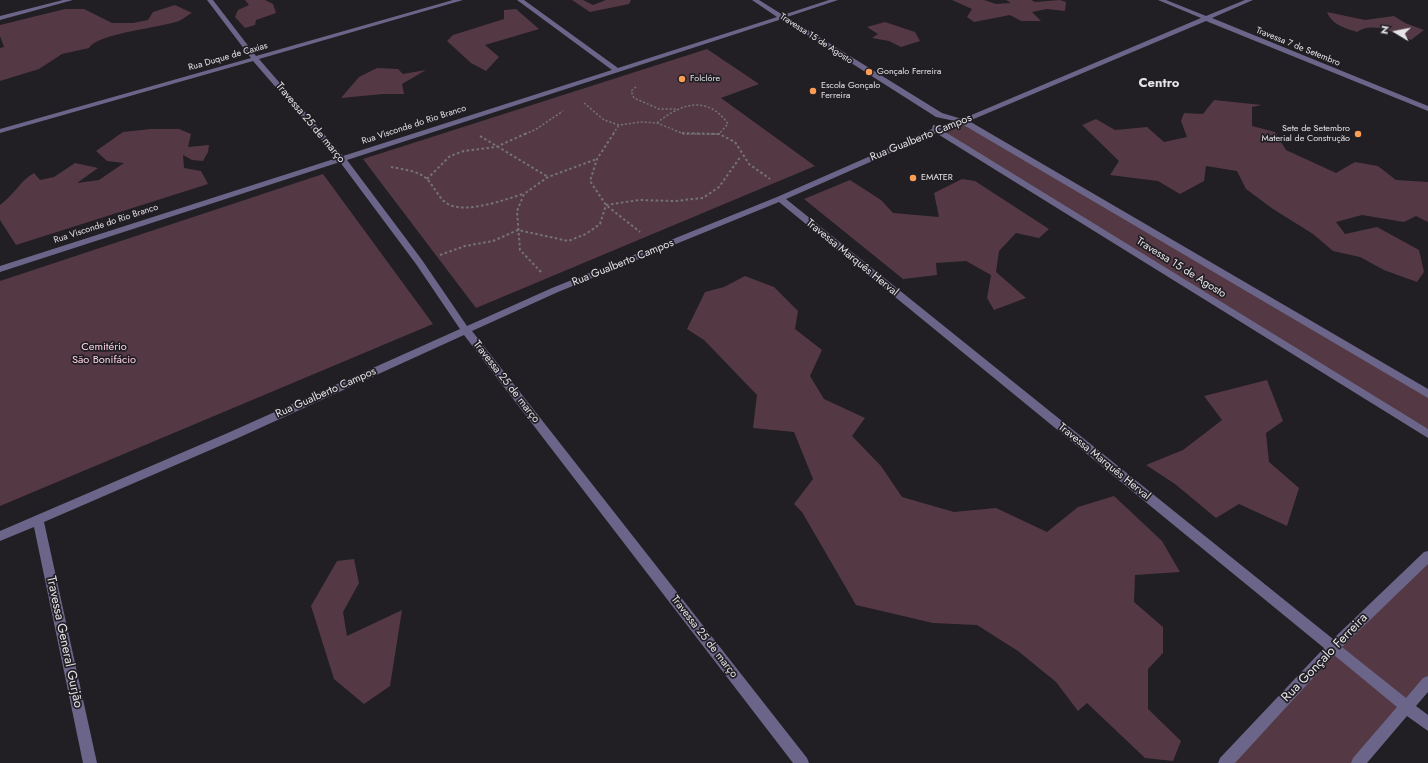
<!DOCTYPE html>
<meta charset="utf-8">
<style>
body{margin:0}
#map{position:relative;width:1428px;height:763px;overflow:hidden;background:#211e24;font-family:Jost,sans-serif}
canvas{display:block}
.north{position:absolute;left:1376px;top:12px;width:40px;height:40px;-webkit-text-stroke:3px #211e24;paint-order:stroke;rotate:280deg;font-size:11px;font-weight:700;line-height:16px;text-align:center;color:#e6e3e7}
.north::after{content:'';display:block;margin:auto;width:14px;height:18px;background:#e6e3e7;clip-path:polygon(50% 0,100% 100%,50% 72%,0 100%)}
</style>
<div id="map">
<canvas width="1428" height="763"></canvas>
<div class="north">N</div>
</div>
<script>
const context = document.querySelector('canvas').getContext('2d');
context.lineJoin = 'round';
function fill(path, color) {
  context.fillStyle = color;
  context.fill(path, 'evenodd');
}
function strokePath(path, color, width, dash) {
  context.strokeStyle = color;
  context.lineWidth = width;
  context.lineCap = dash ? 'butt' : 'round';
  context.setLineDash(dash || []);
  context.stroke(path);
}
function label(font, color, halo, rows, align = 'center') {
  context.font = font + ' Jost,sans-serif';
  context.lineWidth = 3.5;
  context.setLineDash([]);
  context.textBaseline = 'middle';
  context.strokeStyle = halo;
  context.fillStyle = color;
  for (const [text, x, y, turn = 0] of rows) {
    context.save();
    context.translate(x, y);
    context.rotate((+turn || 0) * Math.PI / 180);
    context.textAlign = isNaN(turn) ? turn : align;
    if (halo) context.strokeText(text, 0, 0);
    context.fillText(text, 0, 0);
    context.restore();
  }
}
fill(new Path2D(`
 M 245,0 L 265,0 L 273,4 L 276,13 L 256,20 L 255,25 L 245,28 L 235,17 L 238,10 L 249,5 Z
 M 572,0 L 583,0 L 593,5 L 606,0 L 631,0 L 629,4 L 590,12 Z
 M 952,0 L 984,0 L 996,4 L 1011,3 L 1006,0 L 1031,0 L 1035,2 L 1060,0 L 1066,2 L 1065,11 L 1047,9 L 1032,12 L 1041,21 L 1021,21 L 1010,15 L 974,22 L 967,17 L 972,9 Z
 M 175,5 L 192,13 C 188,15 183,19 179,21 C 160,28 98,33 89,48 L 62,54 L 39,69 L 0,81 L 0,48 L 4,47 L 0,36 L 0,25 L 65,9 L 84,9 L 112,23 L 133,23 L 148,20 L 153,12 Z
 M 516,9 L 539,29 L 485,45 L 499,57 L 486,71 L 471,63 L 447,41 L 453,35 L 504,19 L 504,10 Z
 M 1327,12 L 1365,20 L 1394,16 L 1405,23 L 1424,30 L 1411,40 C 1394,33 1373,21 1357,32 C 1345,28 1332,25 1327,12 Z
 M 885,22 L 915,32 L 920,41 L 901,47 L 889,41 L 872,38 L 878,34 L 867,27 Z
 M 707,49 L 759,84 L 721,98 L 815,166 L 476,308 L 363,159 Z
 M 377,68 L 398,69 L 403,74 L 426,70 L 402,84 L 404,94 L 383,94 L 341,98 L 359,77 Z
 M 1214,100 L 1262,105 L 1252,107 L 1252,126 L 1275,132 L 1286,150 L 1336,173 L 1355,162 L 1378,166 L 1396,180 L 1428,182 L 1428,222 L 1416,216 L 1404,222 L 1362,215 L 1336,222 L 1345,234 L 1377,227 L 1419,250 L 1424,272 L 1417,282 L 1384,270 L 1360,257 L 1333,251 L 1313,234 L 1273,209 L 1246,189 L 1237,171 L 1206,166 L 1204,181 L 1180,194 L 1158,181 L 1110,175 L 1119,161 L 1082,125 L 1096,119 L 1115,130 L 1147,127 L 1164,142 L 1187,137 L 1181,121 L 1184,113 L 1203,114 Z
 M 963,121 L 1428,394 L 1428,434 L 936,130 Z
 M 151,129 L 179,129 L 191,134 L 188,147 L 209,145 L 208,152 L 203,161 L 192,160 L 183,155 L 184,168 L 201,171 L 208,184 L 16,245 L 0,220 L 0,205 C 13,196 20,181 34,173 L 40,180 L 54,177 L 75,163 L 98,168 L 77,183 L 99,180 L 124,163 L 107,161 L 96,151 L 123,132 Z
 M 323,174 L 433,324 L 0,506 L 0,281 Z
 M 962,179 L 975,181 L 1049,229 L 1039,238 L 1016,233 L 999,251 L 996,272 L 1026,298 L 994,310 L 987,298 L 991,275 L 966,261 L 936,263 L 937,275 L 903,279 L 804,199 L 850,180 L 881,200 L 893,213 L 939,217 L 934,193 Z
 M 745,276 L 774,287 L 798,311 L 795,329 L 822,350 L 810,376 L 824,399 L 865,418 L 852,436 L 881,466 L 902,497 L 954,512 L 996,508 L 1047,532 L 1078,507 L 1114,496 L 1162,541 L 1180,572 L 1135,575 L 1134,602 L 1163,627 L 1163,653 L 1148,669 L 1148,709 L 1181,741 L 1173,761 L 1145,758 L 1087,703 L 1078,711 L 1056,682 L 1018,651 L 977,625 L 933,623 L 856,605 L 802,512 L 794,504 L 813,479 L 794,432 L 753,428 L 757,395 L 704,340 L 687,329 L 705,292 L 724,287 Z
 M 1267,380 L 1283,421 L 1266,433 L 1269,462 L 1299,488 L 1287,526 L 1239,504 L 1216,518 L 1175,484 L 1146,465 L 1183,450 L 1222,420 L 1204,396 Z
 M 1428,556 L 1428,682 L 1358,763 L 1225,763 Z
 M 354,559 L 359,583 L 343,612 L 347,636 L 402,610 L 390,686 L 364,704 L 334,679 L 311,606 L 337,561 Z`), '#543944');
strokePath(new Path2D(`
 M 636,87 L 631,91 L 634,98 L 659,109 L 676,109
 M 584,103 L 604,120 L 619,125 L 641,122 L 657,123 L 684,134 L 720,134
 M 657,123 C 681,103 708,95 728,124 L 719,134
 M 525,134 L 535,130 L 563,111
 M 613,134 L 619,125`), '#767378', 1.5, [2, 2]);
strokePath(new Path2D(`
 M 614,133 L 597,159 L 590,181 L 606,205 L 640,232
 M 682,133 L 719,134 L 735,142 L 749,164 L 770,179
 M 480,136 L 548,177
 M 391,167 C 402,169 420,171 428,180 C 435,188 439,199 448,204 C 466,214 504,200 523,194
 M 427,179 L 450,156 L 464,151 L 496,147 L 527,133
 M 440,255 L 465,246 L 493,241 L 518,230 L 568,241 L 586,234 L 600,224 L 606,205 L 639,200 L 675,201 L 703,198 L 719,187 L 741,156
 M 541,272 L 520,250 L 517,211 L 524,194 L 548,177 L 597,159`), '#767378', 2, [2.5, 2.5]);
fill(new Path2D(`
 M 63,0 L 73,0 L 0,20 L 0,16 Z
 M 207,0 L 213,0 L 256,56 L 453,0 L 463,0 L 259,59 L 343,156 L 612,70 L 517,0 L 524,0 L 618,68 L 777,17 L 752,0 L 759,0 L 783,15 L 829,0 L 838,0 L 787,17 L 942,113 L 962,119 L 1201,18 L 1158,0 L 1166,0 L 1206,16 L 1245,0 L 1253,0 L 1212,18 L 1428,106 L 1428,111 L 1206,21 L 969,121 L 1428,389 L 1428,398 L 962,124 L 942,130 L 1428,429 L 1428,438 L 936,133 L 786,199 L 1333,639 L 1424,552 L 1428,551 L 1428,564 L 1342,647 L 1406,698 L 1423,678 L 1428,676 L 1428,692 L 1416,706 L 1428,715 L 1428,731 L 1407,716 L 1367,763 L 1351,763 L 1353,758 L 1397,707 L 1334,655 L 1235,763 L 1218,763 L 1220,758 L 1324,648 L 779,202 L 558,292 L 472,331 L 807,758 L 809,763 L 793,763 L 464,335 L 238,438 L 44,522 L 97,763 L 83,763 L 34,527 L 0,541 L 0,531 L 230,432 L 460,329 L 416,264 L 340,162 L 0,272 L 0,266 L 337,158 L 253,61 L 0,133 L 0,129 L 251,58 ZM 782,19 L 936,117 L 955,121 L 939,126 L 933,125 L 932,129 L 777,197 L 552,288 L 467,326 L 422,260 L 347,160 Z`), '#6b6689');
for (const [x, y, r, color] of [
 [869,72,4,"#fc9d54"],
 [682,79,4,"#fc9d54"],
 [813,91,4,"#fc9d54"],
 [1358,134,4,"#fc9d54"],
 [913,178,4,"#fc9d54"]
]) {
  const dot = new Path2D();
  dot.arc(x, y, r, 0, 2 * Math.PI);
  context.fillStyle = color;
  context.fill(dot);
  strokePath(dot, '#211e24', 1.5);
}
label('9px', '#e6e3e7', '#211e24', [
 ["Travessa 15 de Agosto",816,39,33],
 ["Travessa 7 de Setembro",1298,47,22],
 ["Rua Duque de Caxias",228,57,-16],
 ["Rua Visconde do Rio Branco",414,125,-18],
 ["Rua Visconde do Rio Branco",106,224,-18]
]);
label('9px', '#e6e3e7', '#211e24', [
 ["Gonçalo Ferreira",877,72],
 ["Folclóre",690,79],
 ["Escola Gonçalo",821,86],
 ["Ferreira",821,96],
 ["Sete de Setembro",1350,129,"right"],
 ["Material de Construção",1350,139,"right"],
 ["EMATER",921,178]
], 'left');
label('11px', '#e6e3e7', '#211e24', [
 ["Travessa 25 de março",310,123,50],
 ["Rua Gualberto Campos",921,138,-22],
 ["Travessa Marquês Herval",852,258,39],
 ["Rua Gualberto Campos",623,263,-22],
 ["Travessa 15 de Agosto",1181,268,32],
 ["Travessa 25 de março",506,382,52],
 ["Rua Gualberto Campos",326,393,-24],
 ["Travessa Marquês Herval",1104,462,39],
 ["Travessa 25 de março",704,637,52]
]);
label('11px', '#fdd0e1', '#211e24', [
 ["Cemitério",104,347],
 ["São Bonifácio",104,360]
]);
label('bold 13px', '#e6e3e7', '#211e24', [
 ["Centro",1159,84]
]);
label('13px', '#e6e3e7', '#211e24', [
 ["Travessa General Gurjão",64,642,78],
 ["Rua Gonçalo Ferreira",1325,658,-46]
]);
</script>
